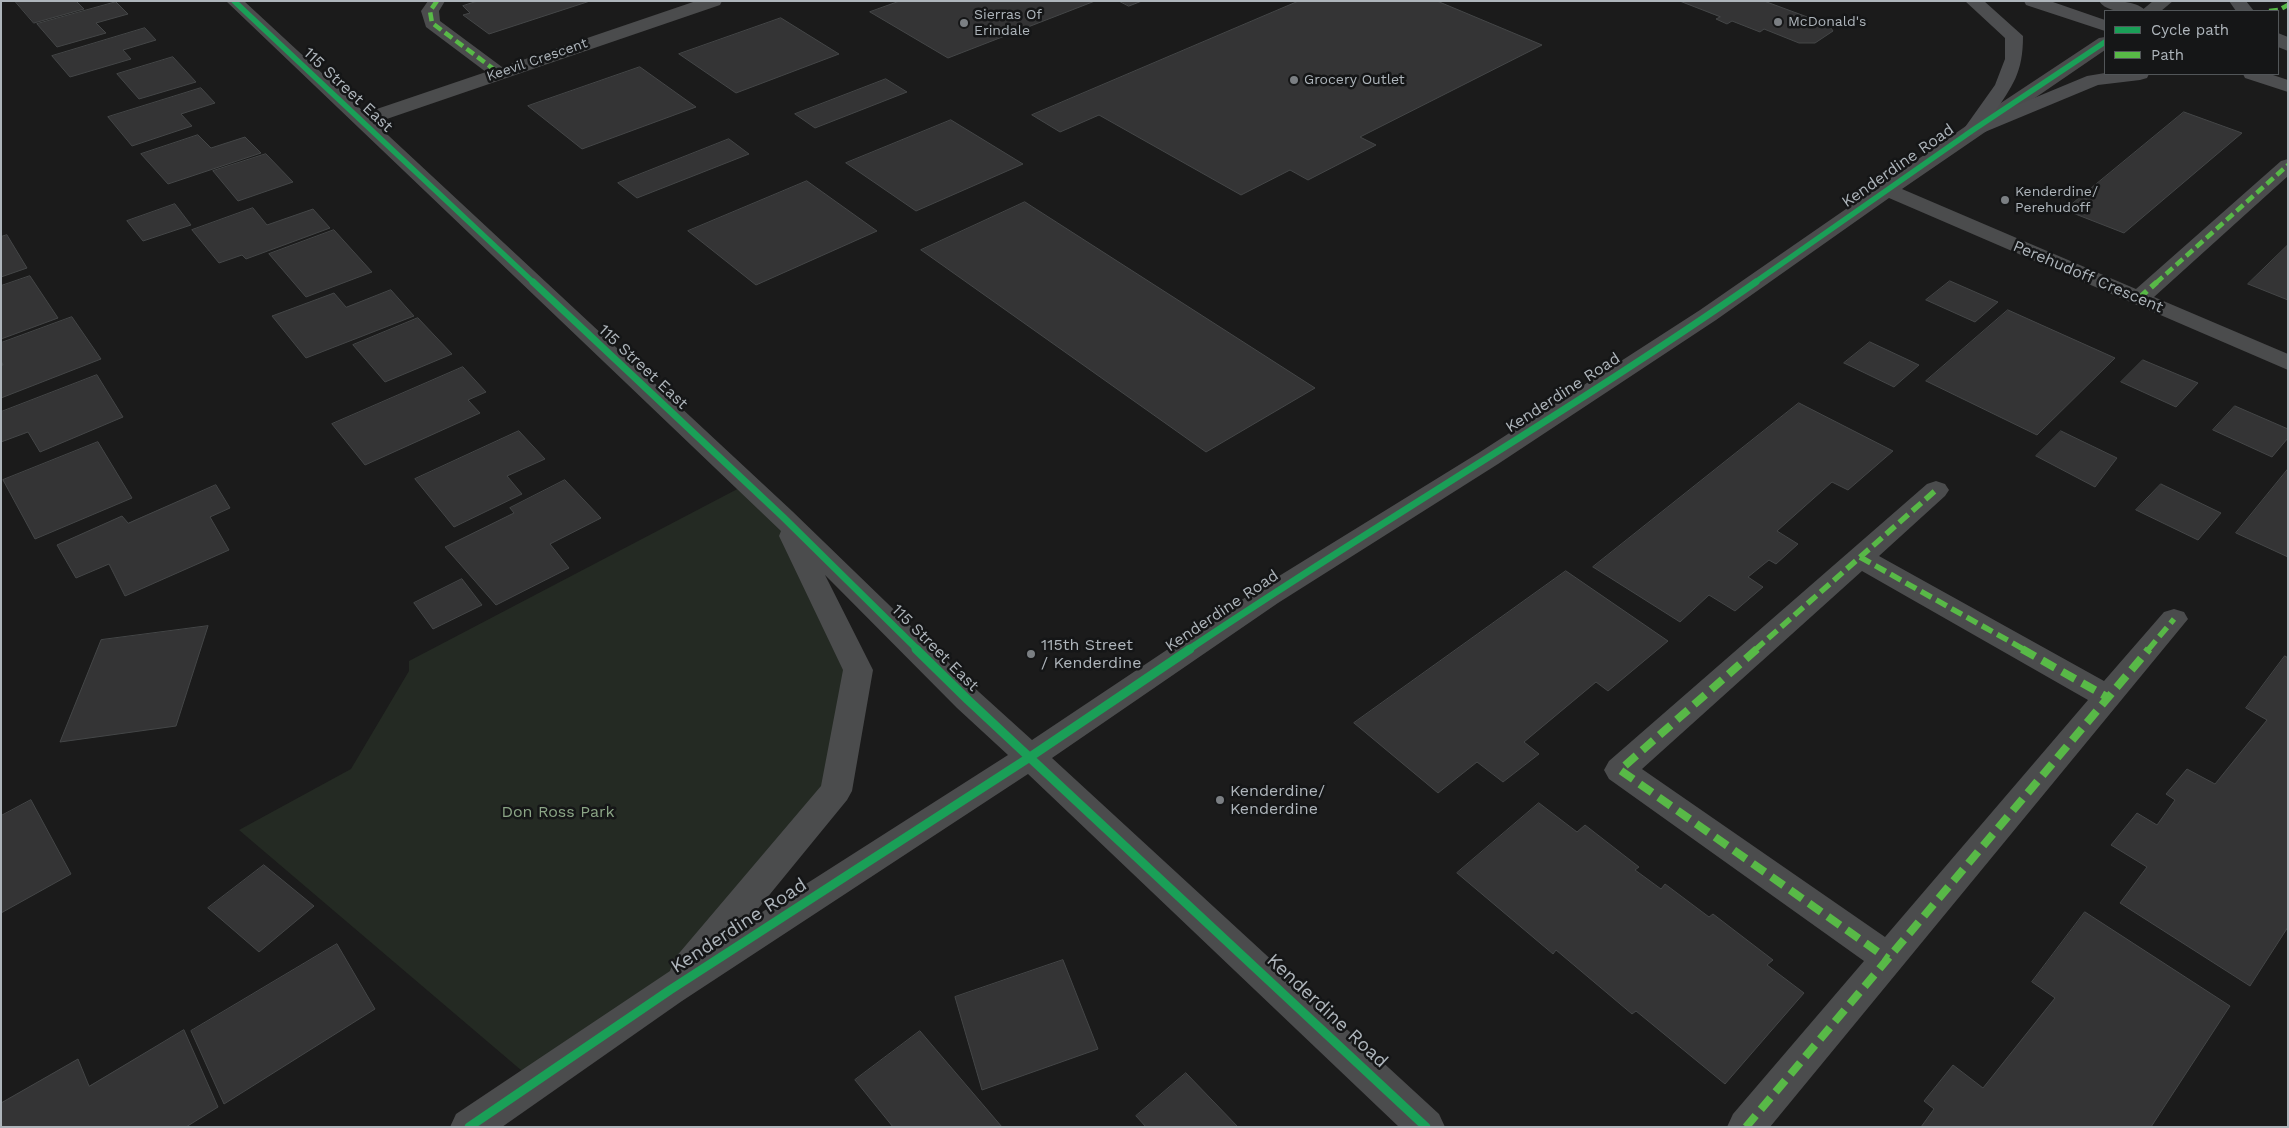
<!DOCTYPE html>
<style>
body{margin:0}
#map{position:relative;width:2289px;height:1128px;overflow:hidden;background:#1b1b1b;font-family:"Work Sans",sans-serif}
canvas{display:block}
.frame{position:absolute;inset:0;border:2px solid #aeb5bb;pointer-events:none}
.legend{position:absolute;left:2104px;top:10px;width:175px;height:65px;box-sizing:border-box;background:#151617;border:1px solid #525659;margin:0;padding:6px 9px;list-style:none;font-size:15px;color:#aeb5bb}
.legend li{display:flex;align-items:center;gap:10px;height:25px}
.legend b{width:25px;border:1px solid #525659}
</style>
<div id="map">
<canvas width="2289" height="1128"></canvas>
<div class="frame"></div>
<ul class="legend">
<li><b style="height:6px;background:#1a9f57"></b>Cycle path</li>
<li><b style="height:6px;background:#58b947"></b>Path</li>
</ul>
</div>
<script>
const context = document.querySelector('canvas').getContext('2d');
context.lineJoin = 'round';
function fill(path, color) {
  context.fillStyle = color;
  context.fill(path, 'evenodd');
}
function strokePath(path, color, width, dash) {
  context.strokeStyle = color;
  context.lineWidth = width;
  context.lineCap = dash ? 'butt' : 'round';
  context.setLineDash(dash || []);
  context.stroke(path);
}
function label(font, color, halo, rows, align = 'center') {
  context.font = font + ' "Work Sans",sans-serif';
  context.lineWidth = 5;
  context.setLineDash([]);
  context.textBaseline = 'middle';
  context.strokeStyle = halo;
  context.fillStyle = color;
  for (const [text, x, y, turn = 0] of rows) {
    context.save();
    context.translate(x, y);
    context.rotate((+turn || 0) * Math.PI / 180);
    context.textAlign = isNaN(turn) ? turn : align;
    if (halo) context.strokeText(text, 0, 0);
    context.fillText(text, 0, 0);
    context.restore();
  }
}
fill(new Path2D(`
 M 747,484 L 783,517 L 858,670 L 836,791 L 670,990 L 535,1082 L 239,830 L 351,769 L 409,671 L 409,661 Z`), '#242a23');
const building = new Path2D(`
 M 15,1 L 76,1 L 84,9 L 34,23 Z
 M 478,1 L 590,1 L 489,34 L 463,15 L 470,13 L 463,6 Z
 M 900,1 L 1095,1 L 948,58 L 870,12 Z
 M 1119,1 L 1142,1 L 1129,6 Z
 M 1299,1 L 1437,1 L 1542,45 L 1360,137 L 1376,145 L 1308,180 L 1290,170 L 1241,195 L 1099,115 L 1060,132 L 1032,115 Z
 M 1680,1 L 1764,1 L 1829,25 L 1833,31 L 1815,43 L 1799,43 L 1764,29 L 1760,32 L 1732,21 L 1727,24 L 1716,19 L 1720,17 Z
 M 116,2 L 128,14 L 96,23 L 106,33 L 57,47 L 37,24 Z
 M 781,18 L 839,54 L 736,93 L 679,54 Z
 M 145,28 L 156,40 L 123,50 L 131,59 L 70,77 L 52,56 Z
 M 173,57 L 196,82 L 139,99 L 117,74 Z
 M 640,67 L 696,107 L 582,149 L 528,106 Z
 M 886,79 L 907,92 L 815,128 L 795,114 Z
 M 201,88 L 215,103 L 181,114 L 192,126 L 132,146 L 108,117 Z
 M 2184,112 L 2242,133 L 2124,233 L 2065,210 Z
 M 951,120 L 1023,164 L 916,211 L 846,163 Z
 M 198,135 L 211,148 L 245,137 L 261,153 L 168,184 L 141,154 Z
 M 729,139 L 749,154 L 637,198 L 618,183 Z
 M 266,154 L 293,182 L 238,201 L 213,171 Z
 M 807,181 L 877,231 L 756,285 L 688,231 Z
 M 1025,202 L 1315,388 L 1206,452 L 921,250 Z
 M 175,204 L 191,225 L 143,241 L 127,221 Z
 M 253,208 L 267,225 L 313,209 L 330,228 L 246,259 L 242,255 L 219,263 L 192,230 Z
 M 334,230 L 372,272 L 306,297 L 269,254 Z
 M 7,235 L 27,268 L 1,277 L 1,237 Z
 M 2288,245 L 2288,300 L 2248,284 Z
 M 30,276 L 58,318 L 1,339 L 1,286 Z
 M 1950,281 L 1998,302 L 1975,322 L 1926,300 Z
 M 391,290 L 414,316 L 306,358 L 272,316 L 334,293 L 346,307 Z
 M 2008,310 L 2115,358 L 2037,435 L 1926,381 Z
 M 72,317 L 101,359 L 1,398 L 1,365 L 3,365 L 1,361 L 1,343 Z
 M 418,318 L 452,354 L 385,382 L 353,345 Z
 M 1870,342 L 1919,365 L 1894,387 L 1844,363 Z
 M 2143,360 L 2198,383 L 2176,407 L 2121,382 Z
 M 463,367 L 486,392 L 468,400 L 480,413 L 365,465 L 332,424 Z
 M 97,375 L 123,417 L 40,452 L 28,432 L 1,442 L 1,412 Z
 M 1799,403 L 1893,451 L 1848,490 L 1832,482 L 1777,531 L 1798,544 L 1776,564 L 1769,560 L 1748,577 L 1763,587 L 1735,611 L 1709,595 L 1680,622 L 1593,567 Z
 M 2235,406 L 2288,429 L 2288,438 L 2272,457 L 2213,430 Z
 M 519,431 L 545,459 L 507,476 L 522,494 L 454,527 L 415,479 Z
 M 2061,431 L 2117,458 L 2095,487 L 2036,456 Z
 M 98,442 L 132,498 L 35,539 L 3,480 Z
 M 2288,469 L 2288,557 L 2236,533 Z
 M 565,480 L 601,518 L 550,544 L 569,568 L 496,605 L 445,547 L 514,513 L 510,508 Z
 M 2161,484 L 2221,513 L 2198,540 L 2136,510 Z
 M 216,485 L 230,508 L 210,517 L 229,550 L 125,596 L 109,564 L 76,578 L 57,545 L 122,516 L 128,523 Z
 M 1566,571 L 1668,641 L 1608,691 L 1596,682 L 1524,742 L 1539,754 L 1503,782 L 1477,762 L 1438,793 L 1354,723 Z
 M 462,579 L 482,605 L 433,629 L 414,603 Z
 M 208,626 L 176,726 L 60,742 L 101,640 Z
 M 2285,656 L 2288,658 L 2288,927 L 2250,986 L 2120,903 L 2147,867 L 2111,845 L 2137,813 L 2157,825 L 2175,800 L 2166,794 L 2187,769 L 2215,784 L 2267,720 L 2246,708 Z
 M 31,800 L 71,874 L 1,913 L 1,816 Z
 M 1539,803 L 1577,832 L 1585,825 L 1639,867 L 1635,870 L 1661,889 L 1665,884 L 1709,917 L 1713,914 L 1773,960 L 1767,965 L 1804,993 L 1725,1084 L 1636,1011 L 1632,1014 L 1556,950 L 1553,954 L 1457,873 Z
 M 264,865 L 314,906 L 259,952 L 208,908 Z
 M 2085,912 L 2230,1006 L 2151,1127 L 1921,1127 L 1934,1109 L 1924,1101 L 1953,1065 L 1983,1088 L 2055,998 L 2032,982 Z
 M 337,944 L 375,1009 L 224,1104 L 191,1031 Z
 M 1063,960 L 1098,1049 L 982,1090 L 955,997 Z
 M 184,1030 L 218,1107 L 186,1127 L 1,1127 L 1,1103 L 78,1059 L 89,1086 Z
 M 920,1031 L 1002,1127 L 893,1127 L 855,1080 Z
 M 1186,1073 L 1238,1127 L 1146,1127 L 1136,1116 Z`);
fill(building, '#343435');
strokePath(building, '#444647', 1);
fill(new Path2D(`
 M 226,1 L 244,1 L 365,113 L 486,72 L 426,27 L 421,11 L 428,1 L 445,1 L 439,11 L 440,21 L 502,67 L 696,1 L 722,1 L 720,5 L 375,123 L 792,511 L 979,692 L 1032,740 L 1258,589 L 1480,452 L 1700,310 L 1966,126 L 2099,38 L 2105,37 L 2105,50 L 1902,189 L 2136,289 L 2281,161 L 2288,159 L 2288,176 L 2154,297 L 2288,354 L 2288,370 L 1889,198 L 1716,320 L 1498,464 L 1278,603 L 1052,758 L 1439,1114 L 1445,1127 L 1399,1127 L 1028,774 L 682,1001 L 502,1127 L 450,1127 L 456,1114 L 670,971 L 675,958 L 821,786 L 843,670 L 779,536 L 781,531 ZM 825,575 L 957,708 L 1008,755 L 748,921 L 847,800 L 852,791 L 873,670 Z
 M 2153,1 L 2173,1 L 2161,11 L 2141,11 Z
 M 1936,481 L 1945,484 L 1949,490 L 1945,496 L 1879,556 L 2104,681 L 2164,612 L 2174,609 L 2184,612 L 2188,619 L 1770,1127 L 1727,1127 L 1733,1114 L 1864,961 L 1609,779 L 1604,770 L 1609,761 L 1927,484 ZM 1862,571 L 2088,700 L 1885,937 L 1642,769 Z`), '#4b4c4d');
fill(new Path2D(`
 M 1965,1 L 1984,1 L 2023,36 C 2023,73 2013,85 1993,115 L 2087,76 L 2105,73 L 2149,74 L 2147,78 L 2140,80 L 2098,85 L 1980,134 L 1973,136 L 1966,134 L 1963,130 L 1995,85 L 2005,59 L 2005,38 Z
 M 2024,1 L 2050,1 L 2105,20 L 2105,31 L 2026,5 Z
 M 2099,1 C 2112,1 2137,0 2146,11 C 2133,12 2107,14 2099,1 Z
 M 2229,1 L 2246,1 L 2254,11 L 2236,11 Z
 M 2278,33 L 2288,37 L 2288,51 L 2278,47 Z
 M 2243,74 L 2270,74 L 2288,80 L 2288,92 L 2245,78 Z`), '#4d4e50');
strokePath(new Path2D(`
 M 437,1 L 430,11 L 432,23 L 499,73
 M 2269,11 L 2279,10 L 2288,5
 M 2156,283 L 2288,165`), '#58b947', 4.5, [9, 4.5]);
strokePath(new Path2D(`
 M 2138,299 L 2157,282
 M 1860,557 L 2025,650
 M 1755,650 L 1936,490
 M 2148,650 L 2174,619`), '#58b947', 5.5, [12, 5.5]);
strokePath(new Path2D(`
 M 1757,649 L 1620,770 L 1888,959
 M 2022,649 L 2107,697
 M 1746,1127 L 2149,649`), '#58b947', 8, [15, 8]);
strokePath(new Path2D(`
 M 234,1 L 534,283
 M 1754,283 L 1973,130 L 2105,42`), '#1a9f57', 5.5);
strokePath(new Path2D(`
 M 533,282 L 783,517 L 918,650
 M 1188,650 C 1375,524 1571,411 1756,282`), '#1a9f57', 7);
strokePath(new Path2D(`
 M 916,649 L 968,700 L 1426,1127
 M 469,1127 L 670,990 L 1030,757 L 1190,649`), '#1a9f57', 9);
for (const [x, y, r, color] of [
 [1778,22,5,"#7b7f83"],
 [964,23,5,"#7b7f83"],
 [1294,80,5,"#7b7f83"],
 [2005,200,5,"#7b7f83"],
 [1031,654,5,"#7b7f83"],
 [1220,800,5,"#7b7f83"]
]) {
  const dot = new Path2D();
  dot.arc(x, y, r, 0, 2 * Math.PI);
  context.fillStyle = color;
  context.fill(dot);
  strokePath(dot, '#151617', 2);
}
label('14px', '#aeb5bb', '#151617', [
 ["Sierras Of",974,15],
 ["Erindale",974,31],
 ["McDonald's",1788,22],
 ["Grocery Outlet",1304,80],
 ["Kenderdine/",2015,192],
 ["Perehudoff",2015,208]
], 'left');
label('14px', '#aeb5bb', '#151617', [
 ["Keevil Crescent",537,60,-19]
]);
label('16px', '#aeb5bb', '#151617', [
 ["115 Street East",348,90,43],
 ["Kenderdine Road",1898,166,-35],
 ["Perehudoff Crescent",2088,277,23],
 ["115 Street East",643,367,43],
 ["Kenderdine Road",1563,393,-33],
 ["Kenderdine Road",1222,611,-34],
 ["115 Street East",935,648,45]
]);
label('16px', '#aeb5bb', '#151617', [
 ["115th Street",1041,645],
 ["/ Kenderdine",1041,663],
 ["Kenderdine/",1230,791],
 ["Kenderdine",1230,809]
], 'left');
label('16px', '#8ba586', '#151617', [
 ["Don Ross Park",558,812]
]);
label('19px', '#aeb5bb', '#151617', [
 ["Kenderdine Road",739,926,-33],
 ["Kenderdine Road",1327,1011,43]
]);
</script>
